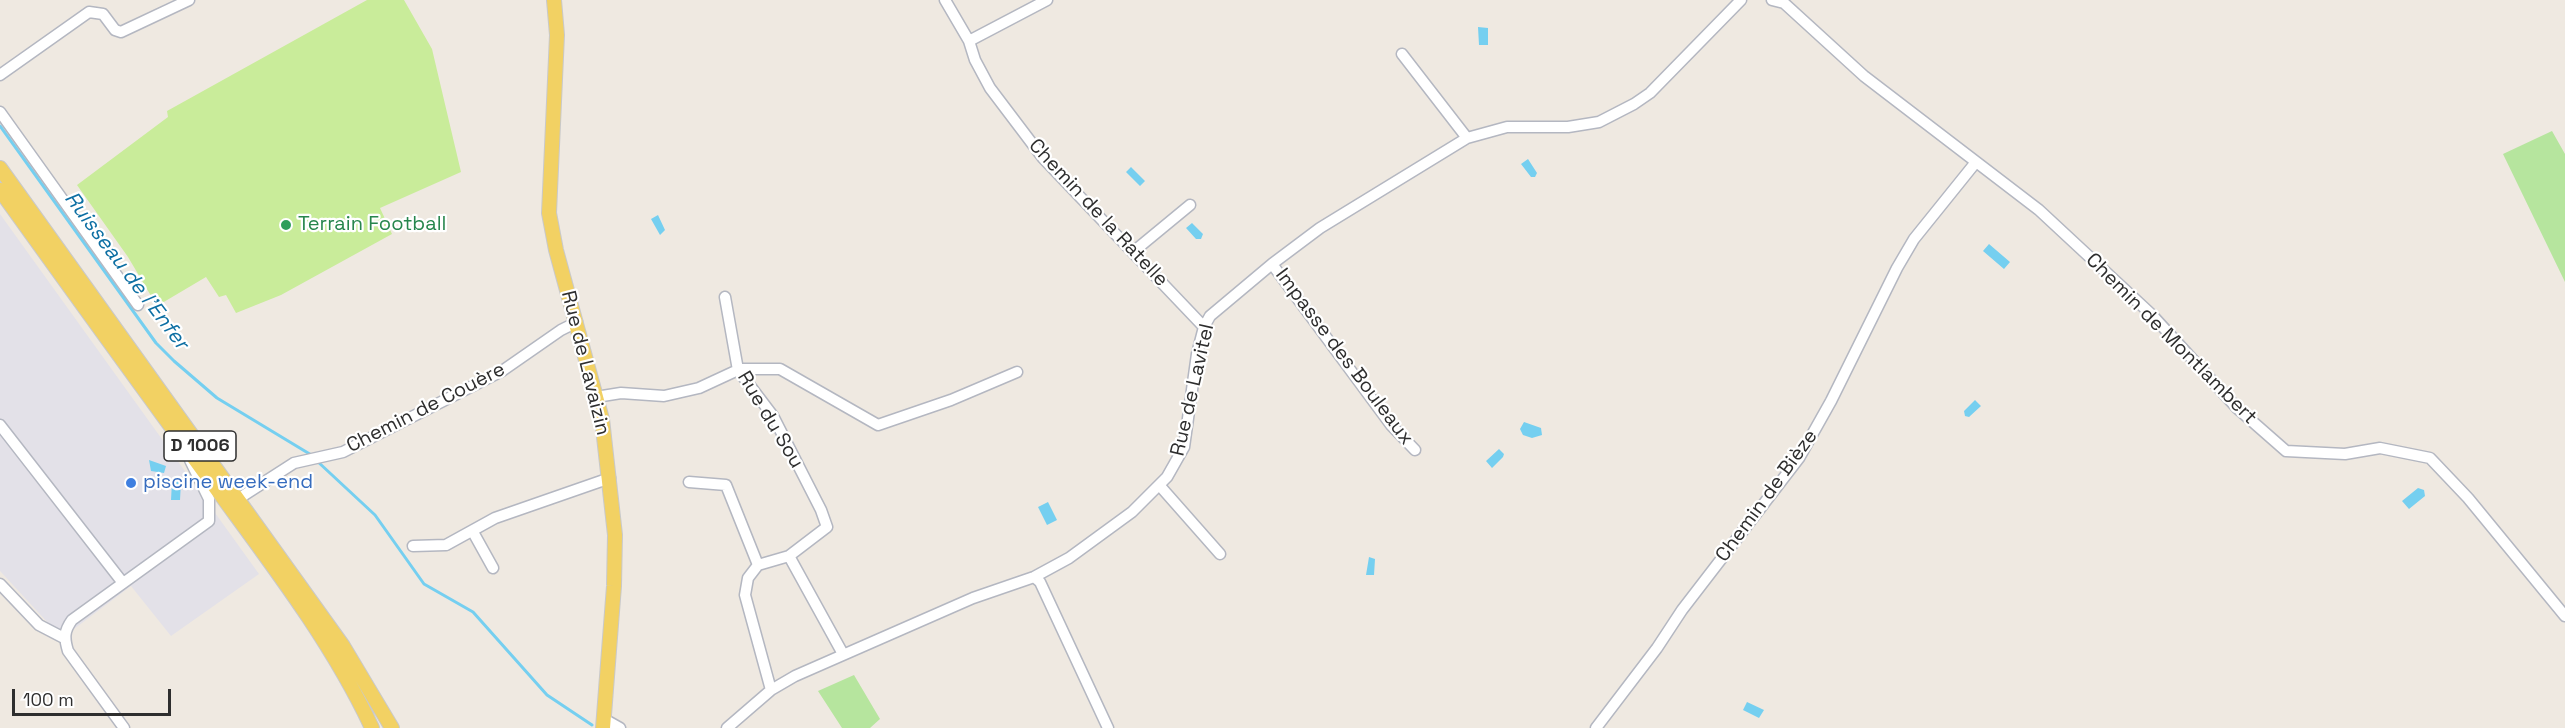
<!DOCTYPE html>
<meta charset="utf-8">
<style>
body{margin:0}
#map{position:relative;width:2565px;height:728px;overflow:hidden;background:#efe9e1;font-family:"Space Grotesk",sans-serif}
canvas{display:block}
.scale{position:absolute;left:12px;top:689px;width:159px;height:27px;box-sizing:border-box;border:3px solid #2e2e2e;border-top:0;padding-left:8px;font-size:18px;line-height:21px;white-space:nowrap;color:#2e2e2e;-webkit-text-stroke:4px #fff;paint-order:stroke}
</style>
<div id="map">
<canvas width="2565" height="728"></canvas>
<div class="scale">100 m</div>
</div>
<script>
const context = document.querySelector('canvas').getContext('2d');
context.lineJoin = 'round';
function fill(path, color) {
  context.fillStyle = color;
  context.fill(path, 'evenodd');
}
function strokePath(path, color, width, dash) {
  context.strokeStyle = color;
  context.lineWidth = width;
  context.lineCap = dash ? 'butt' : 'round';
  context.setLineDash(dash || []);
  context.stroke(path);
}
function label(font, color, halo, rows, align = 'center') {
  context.font = font + ' "Space Grotesk",sans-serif';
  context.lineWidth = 4.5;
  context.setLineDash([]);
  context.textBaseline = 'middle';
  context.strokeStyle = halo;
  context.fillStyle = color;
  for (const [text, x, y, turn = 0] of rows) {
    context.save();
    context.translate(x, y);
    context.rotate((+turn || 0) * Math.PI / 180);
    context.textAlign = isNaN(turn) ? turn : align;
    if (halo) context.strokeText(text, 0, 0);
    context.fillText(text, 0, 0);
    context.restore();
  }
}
fill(new Path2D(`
 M 0,214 L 259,574 L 171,636 L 131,586 L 62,638 L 0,571 Z`), '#e3e1e8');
fill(new Path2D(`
 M 2552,131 L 2565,154 L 2565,282 L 2503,154 Z
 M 854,675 L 880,719 L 870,728 L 842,728 L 818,691 Z`), '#b6e59e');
fill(new Path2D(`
 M 367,0 L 404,0 L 432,49 L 461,172 L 380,208 L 392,234 L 281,295 L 236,313 L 226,295 L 219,297 L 206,277 L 157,306 L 128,257 L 77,185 L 168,117 L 167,111 Z`), '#c9ec9a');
fill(new Path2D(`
 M 1478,27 L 1488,28 L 1488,45 L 1479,45 Z
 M 1528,159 L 1537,173 L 1535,177 L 1531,177 L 1521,164 Z
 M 1131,167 L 1145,181 L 1140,186 L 1126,172 Z
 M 658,215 L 665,230 L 660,235 L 651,219 Z
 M 1192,223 L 1203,234 L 1201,239 L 1196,239 L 1186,228 Z
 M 1989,244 L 2010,262 L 2004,269 L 1983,251 Z
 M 1975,400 L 1981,406 L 1969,417 L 1965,416 L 1964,411 Z
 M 1524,422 L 1541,428 L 1542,435 L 1532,438 L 1523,435 L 1520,429 Z
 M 1499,449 L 1504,454 L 1503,457 L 1492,468 L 1486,461 Z
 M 149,460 L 166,466 L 164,473 L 151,471 Z
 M 177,480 L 181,482 L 180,500 L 171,500 L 172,482 Z
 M 2418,488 L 2424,490 L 2425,496 L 2409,509 L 2402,501 Z
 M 1048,502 L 1057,520 L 1047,525 L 1038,507 Z
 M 1369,557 L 1375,559 L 1374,575 L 1366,575 Z
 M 1747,702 L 1764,710 L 1759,718 L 1743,710 Z`), '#75cff0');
strokePath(new Path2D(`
 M 0,126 L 156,343 L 174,361 L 217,398 L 313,456
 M 317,461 L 375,515 L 424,584 L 473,612 L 547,695 L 592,725`), '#75cff0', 3);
const minor = new Path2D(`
 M 945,0 L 969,41 L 975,60 L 990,88 L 1043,158 L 1204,327
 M 1772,0 L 1784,3 L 1864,76 L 2039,210 L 2152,315 L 2237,408 L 2286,451 L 2345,454 L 2380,448 L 2430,458 L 2468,498 L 2565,616
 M 969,41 L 1047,0
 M 1402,54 L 1467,138
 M 0,75 L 89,12 L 103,14 L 115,30 L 121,32 L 189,0
 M 0,112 L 138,305
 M 1133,252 L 1190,205
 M 1272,264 L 1391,425 L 1415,450
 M 725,297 L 738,370 L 773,416 L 821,510 L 827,527 L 789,556
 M 596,397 L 621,393 L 664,396 L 699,388 L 740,369 L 780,369 L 878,425 L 951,400 L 1017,372
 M 0,425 L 123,583
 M 689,482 L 726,485 L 758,565 L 748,578 L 745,595 L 771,690
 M 1160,486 L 1220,554
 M 238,499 L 294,463 L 343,452 L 502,371 L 561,330 L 577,322
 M 473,532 L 493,568
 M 413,546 L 446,545 L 495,518 L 610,478
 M 758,565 L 789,556 L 843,654
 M 1034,577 L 1040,582 L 1108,728
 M 0,584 L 39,625 L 64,638
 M 604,719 L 620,728
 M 124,728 L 68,651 C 64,638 64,631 72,620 L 209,521 L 209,499 L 190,460
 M 727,728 L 771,690 L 795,676 L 973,598 L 1034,577 L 1069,558 L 1132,512 L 1167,477 L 1184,447 L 1197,354 L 1204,327 L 1210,316 L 1272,264 L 1320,228 L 1467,138 L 1507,127 L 1568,127 L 1599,122 L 1634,104 L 1650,93 L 1741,0
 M 1596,728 L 1657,648 L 1682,610 L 1799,458 L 1831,401 L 1897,268 L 1914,239 L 1976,162`);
const major = new Path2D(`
 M 554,0 L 557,35 L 549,213 L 556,250 L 602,419 L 615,535 L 614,586 L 603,728
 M 0,168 L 343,646 L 392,728
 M 0,190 C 69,286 138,382 208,477 C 266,557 330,638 372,728`);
strokePath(minor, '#b4b7c1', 13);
strokePath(major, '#c9c9c9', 16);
strokePath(minor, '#fff', 10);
strokePath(major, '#f2d163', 14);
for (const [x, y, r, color] of [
 [286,225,6,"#2e9e5b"],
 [131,483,6,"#3f7fe0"]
]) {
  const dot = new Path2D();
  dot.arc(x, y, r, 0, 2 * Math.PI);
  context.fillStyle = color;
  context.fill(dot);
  strokePath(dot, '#fff', 2);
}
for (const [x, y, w] of [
 [200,446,72]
]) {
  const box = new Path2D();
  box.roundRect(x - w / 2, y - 15, w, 30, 4.5);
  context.fillStyle = '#fff';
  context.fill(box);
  strokePath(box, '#2e2e2e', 1.5);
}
label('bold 18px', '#2e2e2e', null, [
 ["D 1006",200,446]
]);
label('20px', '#2e2e2e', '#fff', [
 ["Chemin de la Ratelle",1098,213,47],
 ["Chemin de Montlambert",2171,339,45],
 ["Impasse des Bouleaux",1344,357,53],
 ["Rue de Lavaizin",585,363,76],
 ["Rue de Lavitel",1193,390,-77],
 ["Chemin de Couère",426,408,-27],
 ["Rue du Sou",770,420,59],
 ["Chemin de Bièze",1767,496,-54]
]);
label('20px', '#27864d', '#fff', [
 ["Terrain Football",298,225]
], 'left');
label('20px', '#366cbe', '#fff', [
 ["piscine week-end",143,483]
], 'left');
label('italic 21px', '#0d6fa3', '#fff', [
 ["Ruisseau de l'Enfer",126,271,53]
]);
</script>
